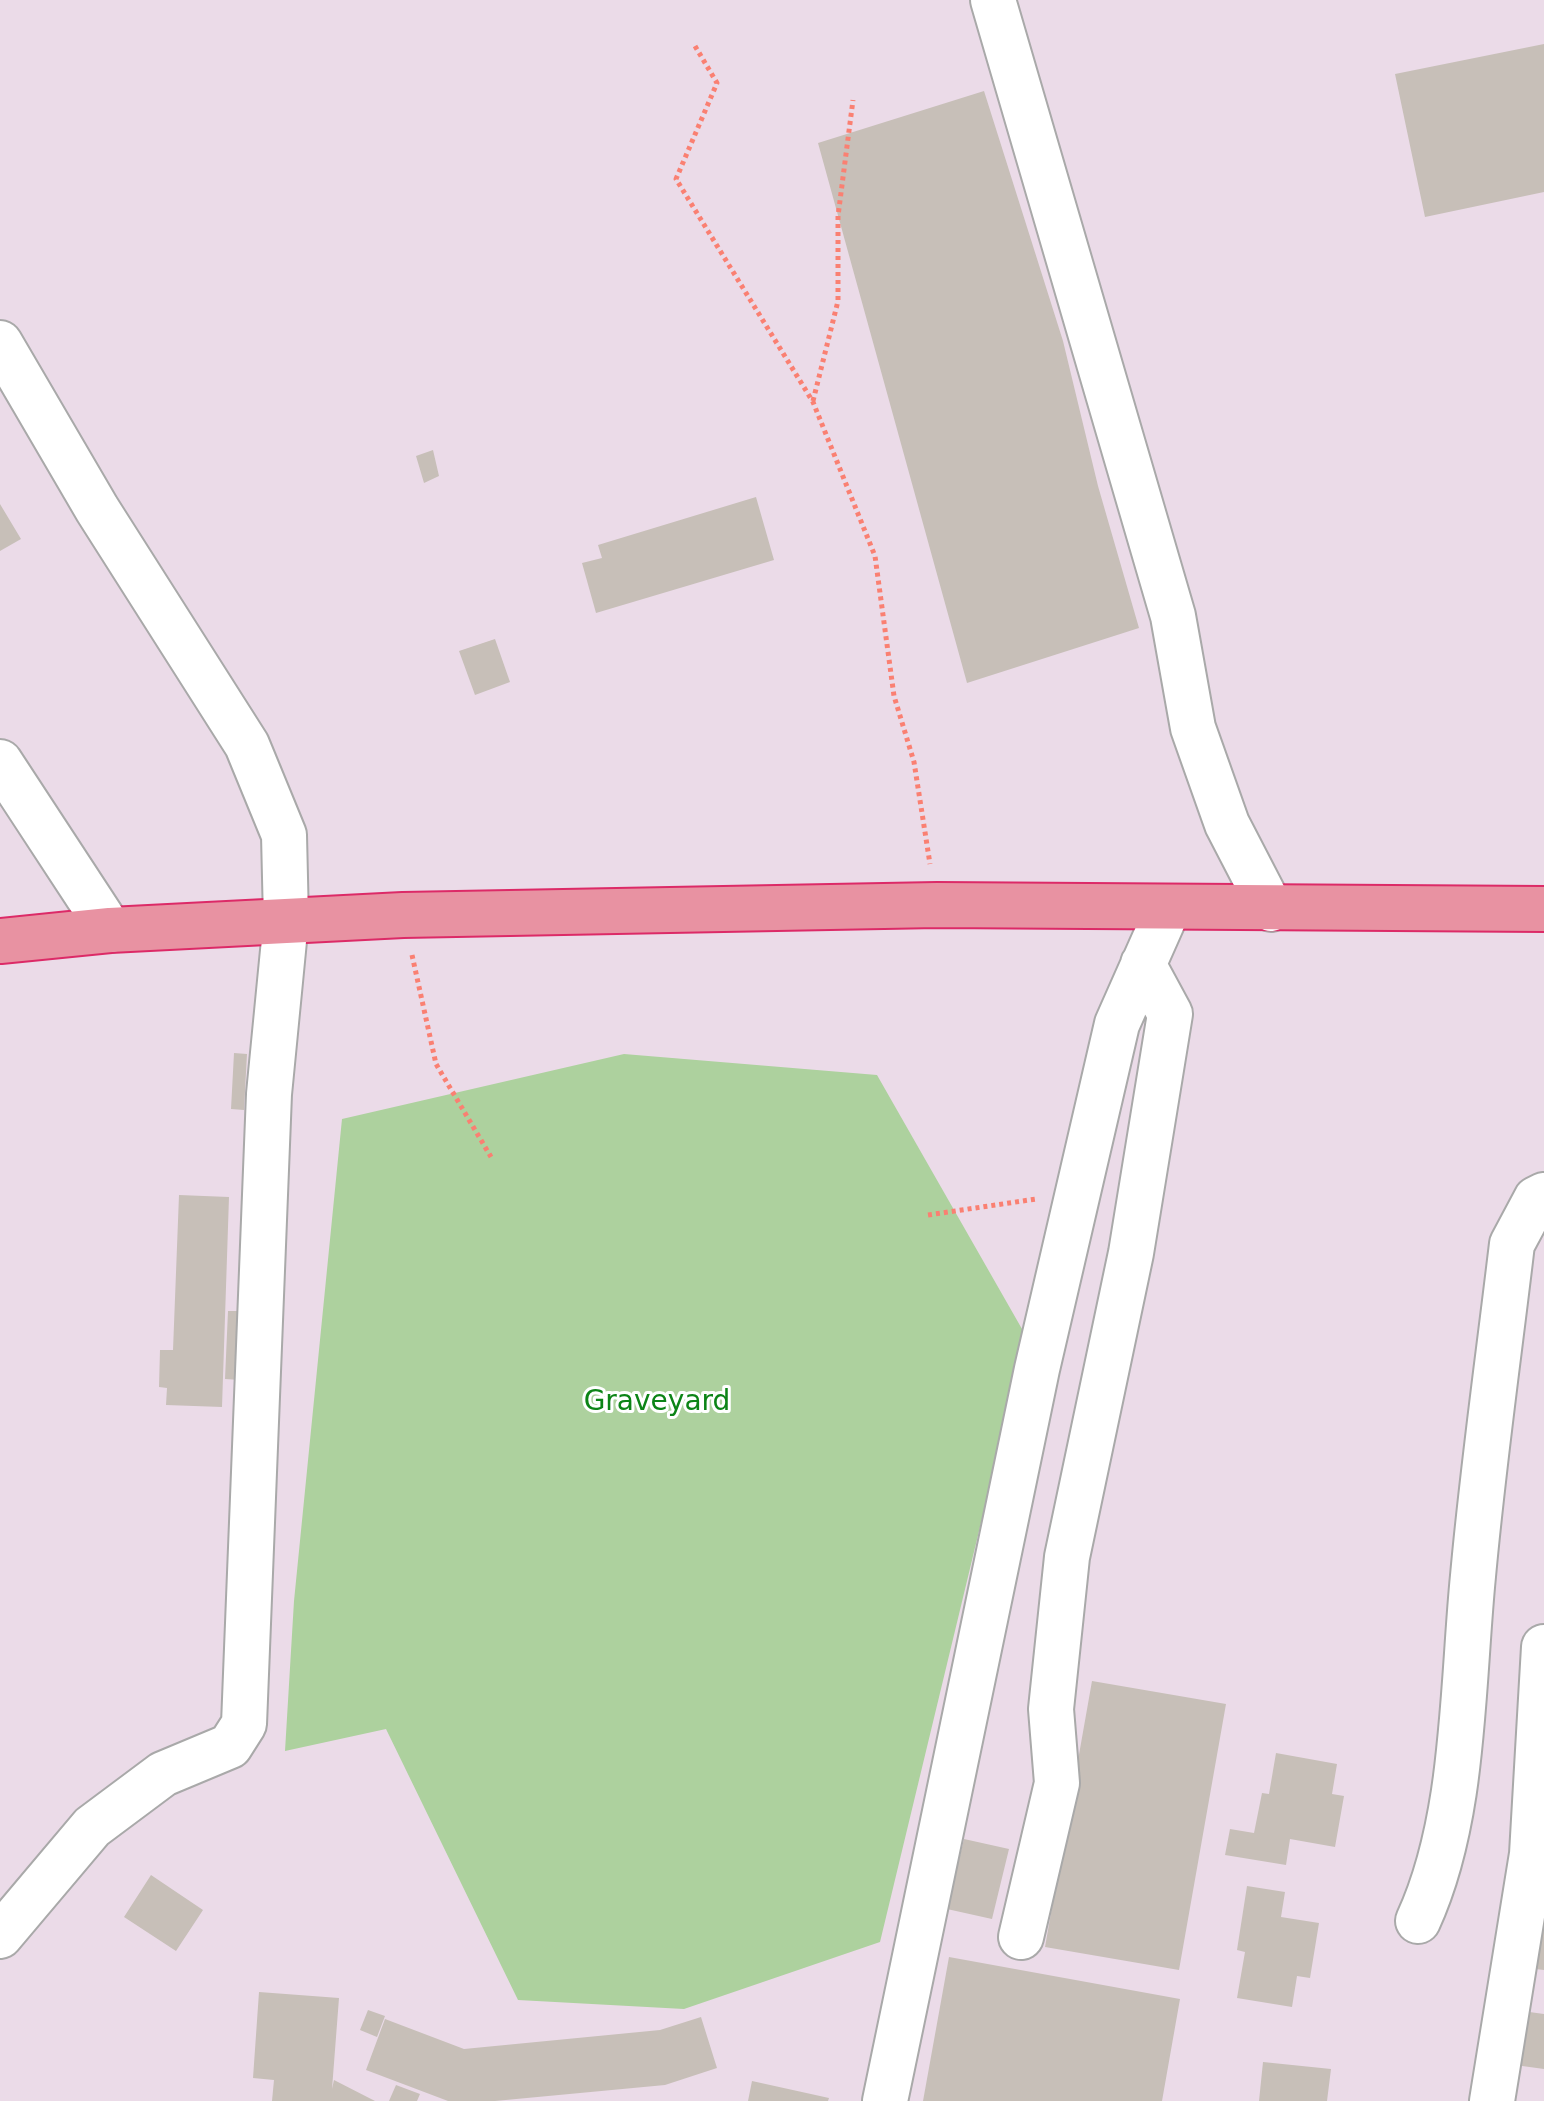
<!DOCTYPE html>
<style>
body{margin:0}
canvas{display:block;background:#f2efe9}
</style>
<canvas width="1544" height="2101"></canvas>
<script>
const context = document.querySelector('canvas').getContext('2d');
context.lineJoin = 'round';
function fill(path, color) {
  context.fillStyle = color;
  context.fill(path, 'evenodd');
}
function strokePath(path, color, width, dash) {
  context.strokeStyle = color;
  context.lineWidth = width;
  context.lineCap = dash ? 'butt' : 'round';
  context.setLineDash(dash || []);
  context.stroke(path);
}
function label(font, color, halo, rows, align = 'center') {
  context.font = font + ' "DejaVu Sans",sans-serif';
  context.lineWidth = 6;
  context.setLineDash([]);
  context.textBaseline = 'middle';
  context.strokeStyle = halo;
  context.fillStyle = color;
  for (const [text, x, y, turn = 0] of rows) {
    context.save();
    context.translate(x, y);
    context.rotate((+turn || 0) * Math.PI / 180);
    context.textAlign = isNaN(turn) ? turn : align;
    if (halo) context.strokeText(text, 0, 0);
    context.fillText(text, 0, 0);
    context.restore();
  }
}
fill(new Path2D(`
 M 0,0 L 1544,0 L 1544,2101 L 0,2101 Z`), '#ebdbe8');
fill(new Path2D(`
 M 624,1054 L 877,1075 L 1026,1336 L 880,1942 L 684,2009 L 518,2000 L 386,1729 L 285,1751 L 294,1601 L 342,1119 Z`), '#add19e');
fill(new Path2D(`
 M 1544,44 L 1544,192 L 1425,217 L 1395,74 Z
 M 984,91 L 1063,341 L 1098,486 L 1139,628 L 967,683 L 818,143 Z
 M 433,450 L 439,476 L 424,483 L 416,456 Z
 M 756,497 L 774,560 L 596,613 L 582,563 L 602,558 L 598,545 Z
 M 0,504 L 21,539 L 0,551 Z
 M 495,639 L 510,682 L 475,695 L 459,651 Z
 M 234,1053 L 247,1054 L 244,1110 L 231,1109 Z
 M 179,1195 L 229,1197 L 222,1407 L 166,1405 L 167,1388 L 159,1387 L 160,1350 L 173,1350 Z
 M 228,1311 L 243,1311 L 240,1380 L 225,1379 Z
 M 1092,1681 L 1226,1704 L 1179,1970 L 1045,1947 Z
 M 1276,1753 L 1337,1764 L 1332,1794 L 1344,1796 L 1335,1847 L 1290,1839 L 1286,1865 L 1225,1855 L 1230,1829 L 1254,1833 L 1262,1793 L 1269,1794 Z
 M 964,1839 L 1009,1849 L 992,1919 L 947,1909 Z
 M 151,1875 L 203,1910 L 176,1951 L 124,1917 Z
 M 1247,1886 L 1285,1892 L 1281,1917 L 1319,1923 L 1310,1978 L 1297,1976 L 1292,2007 L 1237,1998 L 1245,1952 L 1237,1950 Z
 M 1544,1917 L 1544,1970 L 1527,1968 Z
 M 949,1957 L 1180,1999 L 1162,2101 L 923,2101 Z
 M 259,1992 L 339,1998 L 332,2089 L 334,2080 L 375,2101 L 272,2101 L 274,2080 L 253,2078 Z
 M 368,2010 L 385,2016 L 377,2037 L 360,2030 Z
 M 1522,2011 L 1544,2014 L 1544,2069 L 1515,2065 Z
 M 701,2017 L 717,2068 L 665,2085 L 495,2101 L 448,2101 L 366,2070 L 385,2019 L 464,2049 L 660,2030 Z
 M 1263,2062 L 1331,2069 L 1327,2101 L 1259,2101 Z
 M 752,2081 L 829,2098 L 828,2101 L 748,2101 Z
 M 396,2085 L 420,2094 L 417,2101 L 389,2101 Z`), '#c7bfb8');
const minor = new Path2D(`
 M 993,0 L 1173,616 L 1193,728 L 1227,824 L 1271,909
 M 0,343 L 97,509 L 247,745 L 284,835 L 286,920 L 269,1094 L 244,1724 L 230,1746 L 163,1774 L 92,1827 L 0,1936
 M 0,762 L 110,930
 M 1418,1921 C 1465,1819 1462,1688 1473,1576 C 1483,1465 1499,1354 1512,1244 L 1536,1199 L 1544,1195
 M 1021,1937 L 1057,1783 L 1051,1709 L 1067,1557 L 1131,1253 L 1170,1014 L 1143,964
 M 885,2101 L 1037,1369 L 1117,1024 L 1168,909
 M 1492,2101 L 1532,1854 L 1544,1647`);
const highway = new Path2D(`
 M 0,941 L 110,930 L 403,915 L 937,905 L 1544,909`);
strokePath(minor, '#a9a9a9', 48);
strokePath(highway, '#dc2a67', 48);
strokePath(new Path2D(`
 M 695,46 L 717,83 L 676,179 L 813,402 L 875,556 L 894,696 L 914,762 L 930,864
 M 813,401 L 838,301 L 838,216 L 853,100
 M 412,955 L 436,1064 L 491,1157
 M 928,1215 L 1036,1199`), '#fa8072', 5, [4, 4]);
strokePath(minor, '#fff', 44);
strokePath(highway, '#e892a2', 44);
label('28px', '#0c8416', '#fff', [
 ["Graveyard",657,1403]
]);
</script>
